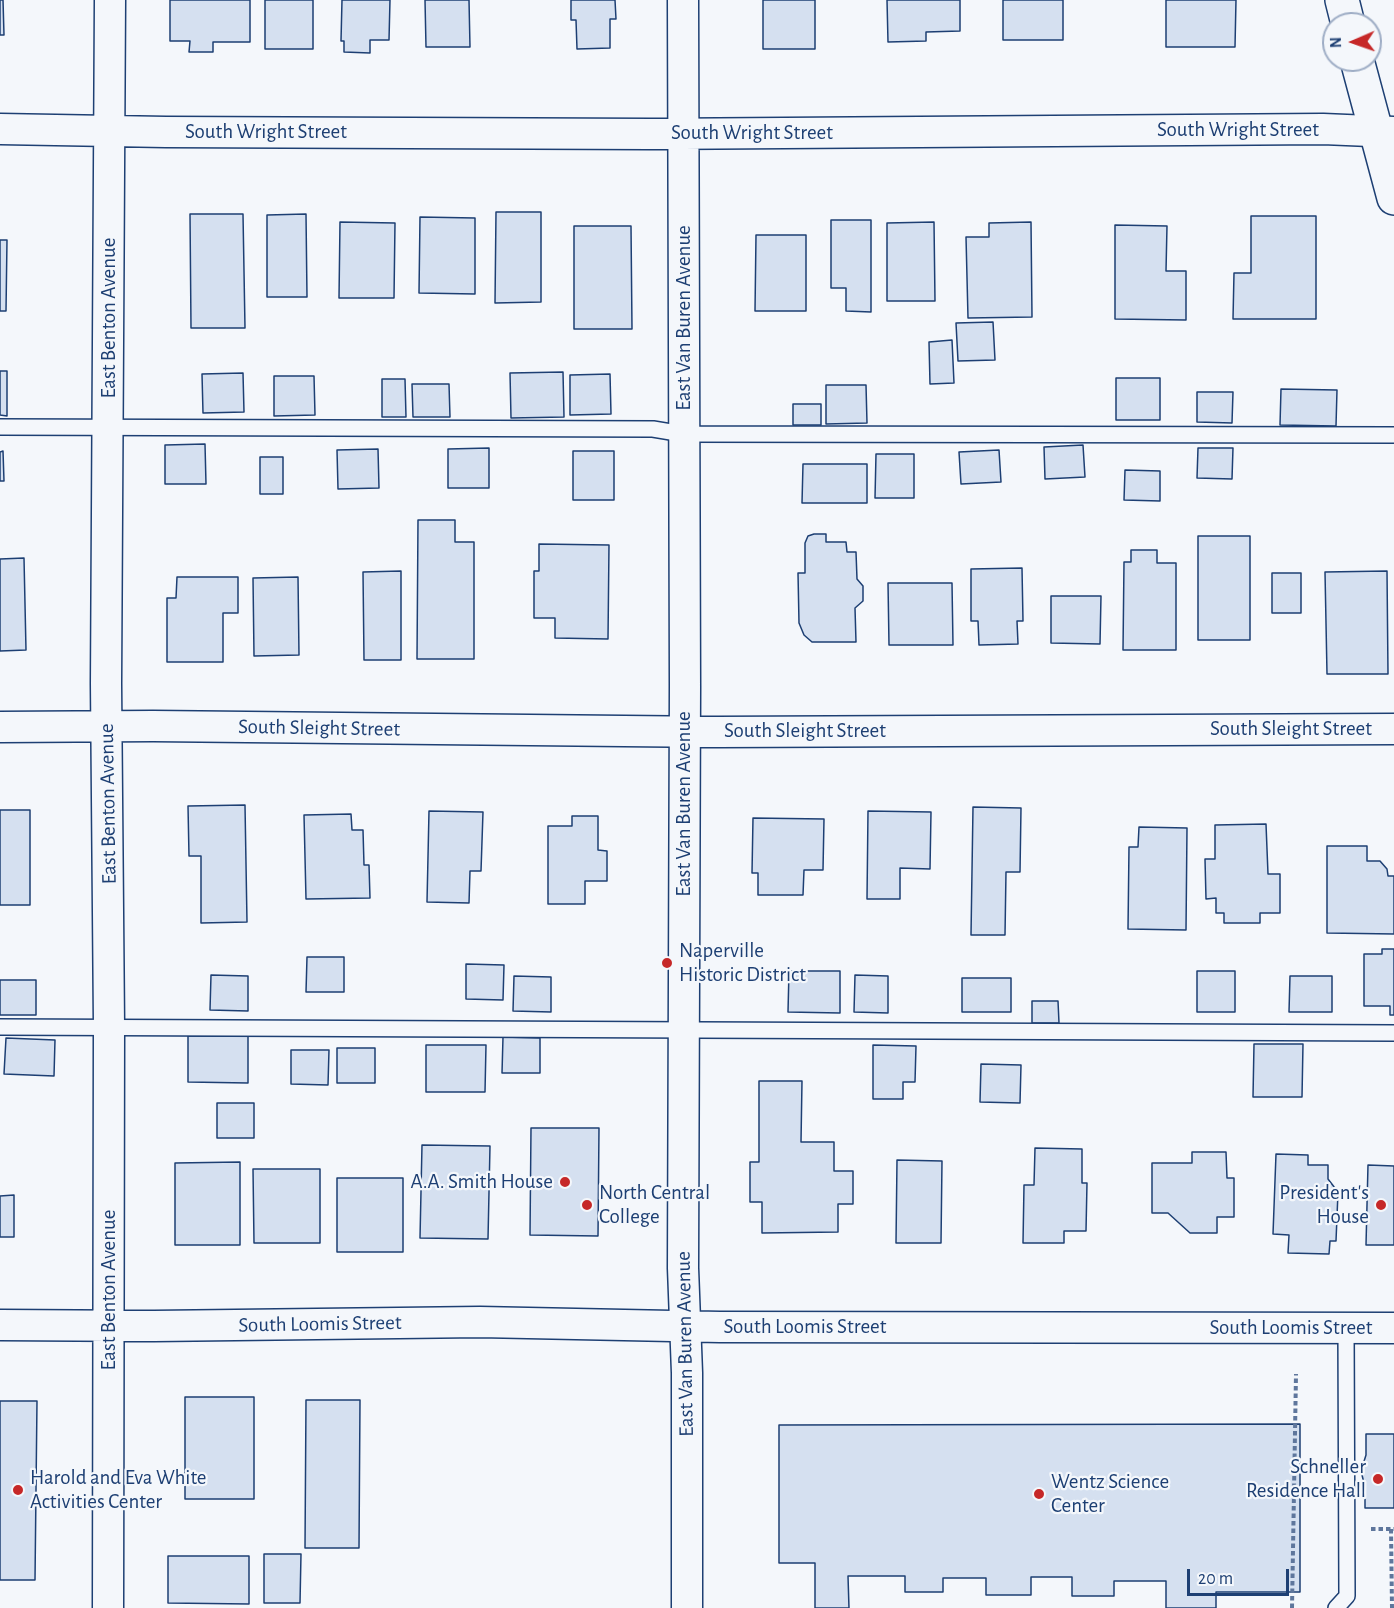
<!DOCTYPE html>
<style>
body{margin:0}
#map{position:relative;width:1394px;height:1608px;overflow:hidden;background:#f4f7fb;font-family:"Alegreya Sans",sans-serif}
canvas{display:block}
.north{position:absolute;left:1322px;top:12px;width:60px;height:60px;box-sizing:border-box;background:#f4f7fb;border:2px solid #9eadc5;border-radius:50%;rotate:268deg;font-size:16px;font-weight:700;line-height:24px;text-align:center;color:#1d3f73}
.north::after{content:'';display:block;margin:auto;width:21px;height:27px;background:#c62828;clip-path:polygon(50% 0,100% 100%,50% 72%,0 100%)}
.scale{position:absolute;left:1187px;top:1569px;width:102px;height:27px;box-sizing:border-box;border:3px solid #1d3f73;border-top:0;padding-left:8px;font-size:18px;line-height:21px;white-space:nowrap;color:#1d3f73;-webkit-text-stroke:4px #f4f7fb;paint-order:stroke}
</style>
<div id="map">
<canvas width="1394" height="1608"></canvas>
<div class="north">N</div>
<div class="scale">20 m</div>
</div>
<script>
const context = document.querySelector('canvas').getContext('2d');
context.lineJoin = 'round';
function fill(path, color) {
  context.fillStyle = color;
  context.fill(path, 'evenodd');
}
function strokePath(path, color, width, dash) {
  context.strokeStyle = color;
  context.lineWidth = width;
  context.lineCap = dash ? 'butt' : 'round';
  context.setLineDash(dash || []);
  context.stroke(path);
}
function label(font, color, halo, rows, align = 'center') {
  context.font = font + ' "Alegreya Sans",sans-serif';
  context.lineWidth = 4.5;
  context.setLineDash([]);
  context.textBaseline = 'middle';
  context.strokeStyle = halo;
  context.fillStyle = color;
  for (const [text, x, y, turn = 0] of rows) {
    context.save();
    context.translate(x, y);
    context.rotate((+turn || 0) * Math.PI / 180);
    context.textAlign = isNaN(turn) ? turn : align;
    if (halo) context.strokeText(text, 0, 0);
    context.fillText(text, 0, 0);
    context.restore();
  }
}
const building = new Path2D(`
 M 0,0 L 3,0 L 4,35 L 0,35 Z
 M 170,0 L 250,0 L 250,42 L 213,42 L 213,52 L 189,52 L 190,41 L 170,41 Z
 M 265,0 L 313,0 L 313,49 L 265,49 Z
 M 342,0 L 390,0 L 389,40 L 370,40 L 370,53 L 344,52 L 344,41 L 341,41 Z
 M 425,0 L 469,0 L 470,47 L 426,47 Z
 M 571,0 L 615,0 L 616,19 L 610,19 L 610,48 L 577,49 L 576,20 L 571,20 Z
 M 763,0 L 815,0 L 815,49 L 763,49 Z
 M 887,0 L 960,0 L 960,31 L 926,32 L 926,41 L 888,42 Z
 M 1003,0 L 1063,0 L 1063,40 L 1003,40 Z
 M 1166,0 L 1236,0 L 1235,47 L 1166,47 Z
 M 496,212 L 541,212 L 541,302 L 495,303 Z
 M 190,214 L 243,214 L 245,328 L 191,328 Z
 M 306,214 L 307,297 L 267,297 L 267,215 Z
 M 1251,216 L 1316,216 L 1316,319 L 1233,319 L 1234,273 L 1251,273 Z
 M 420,217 L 475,218 L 475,294 L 419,293 Z
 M 831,220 L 871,220 L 871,312 L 846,311 L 846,288 L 831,288 Z
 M 340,222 L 395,223 L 394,298 L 339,298 Z
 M 934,222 L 935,301 L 887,301 L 887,223 Z
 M 1031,222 L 1032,317 L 968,318 L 966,237 L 989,237 L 989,223 Z
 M 1115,225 L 1167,226 L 1166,271 L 1186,271 L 1186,320 L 1115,319 Z
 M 574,226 L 631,226 L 632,329 L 574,329 Z
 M 756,235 L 806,235 L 806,311 L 755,311 Z
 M 0,240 L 7,240 L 6,311 L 0,311 Z
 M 993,322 L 995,360 L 958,361 L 956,323 Z
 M 952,340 L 954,383 L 930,384 L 929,342 Z
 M 0,371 L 7,371 L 7,416 L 0,415 Z
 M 563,372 L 564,417 L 511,418 L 510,373 Z
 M 243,373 L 244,412 L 203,413 L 202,374 Z
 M 610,374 L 611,414 L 570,415 L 570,375 Z
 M 274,376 L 314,376 L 315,415 L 274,416 Z
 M 1116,378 L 1160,378 L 1160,420 L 1116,420 Z
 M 382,379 L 405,379 L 406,417 L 382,417 Z
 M 412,384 L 449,384 L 450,417 L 413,417 Z
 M 826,385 L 866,385 L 867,423 L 826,424 Z
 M 1281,389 L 1337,390 L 1336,426 L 1280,425 Z
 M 1197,392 L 1233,392 L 1232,423 L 1197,422 Z
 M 793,404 L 821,404 L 821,425 L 793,425 Z
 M 205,444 L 206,484 L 165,484 L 165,445 Z
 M 1083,445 L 1085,477 L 1045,479 L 1044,447 Z
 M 489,448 L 489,488 L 448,488 L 448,449 Z
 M 1198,448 L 1233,448 L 1232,479 L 1197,478 Z
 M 378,449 L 379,488 L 338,489 L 337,450 Z
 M 999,450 L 1001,482 L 961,484 L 959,452 Z
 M 3,451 L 4,481 L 0,481 L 0,452 Z
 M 573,451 L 614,451 L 614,500 L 573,500 Z
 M 876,454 L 914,454 L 914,498 L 875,498 Z
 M 260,457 L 283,457 L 283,494 L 260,494 Z
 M 803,464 L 867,464 L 867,503 L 802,503 Z
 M 1125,470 L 1160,471 L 1160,501 L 1124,500 Z
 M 418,520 L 455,520 L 455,542 L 474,542 L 474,659 L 417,659 Z
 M 814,534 L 826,534 L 826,542 L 846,542 L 847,552 L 856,552 L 857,579 L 863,586 L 863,601 L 855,608 L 856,642 L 812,642 L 804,635 L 799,623 L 798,573 L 805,573 L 805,543 L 808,536 Z
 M 1198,536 L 1250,536 L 1250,640 L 1198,640 Z
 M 539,544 L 609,545 L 608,639 L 555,638 L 555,618 L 534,618 L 534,571 L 539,571 Z
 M 1131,550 L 1157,550 L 1157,563 L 1176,563 L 1176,650 L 1123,650 L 1124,562 L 1131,562 Z
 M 24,558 L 26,650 L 0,651 L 0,559 Z
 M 1022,568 L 1023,621 L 1017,621 L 1018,644 L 979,645 L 978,621 L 971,621 L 971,569 Z
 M 401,571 L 401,660 L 364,660 L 363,572 Z
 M 1387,571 L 1388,674 L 1327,674 L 1325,572 Z
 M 1272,573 L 1301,573 L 1301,613 L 1272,613 Z
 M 177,577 L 238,577 L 238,613 L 223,613 L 223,662 L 167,662 L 167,598 L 176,598 Z
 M 298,577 L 299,655 L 254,656 L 253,578 Z
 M 888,583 L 952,583 L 953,645 L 889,645 Z
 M 1051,596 L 1101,596 L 1100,644 L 1051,643 Z
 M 245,805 L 247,922 L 201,923 L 201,856 L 189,856 L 188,806 Z
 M 973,807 L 1021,808 L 1020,872 L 1006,872 L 1005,935 L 971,935 Z
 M 0,810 L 30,810 L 30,905 L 0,905 Z
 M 429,811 L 483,812 L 481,871 L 470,871 L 469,903 L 427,902 Z
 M 868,811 L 931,812 L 930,869 L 900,868 L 900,899 L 867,899 Z
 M 351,814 L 352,830 L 363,830 L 364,865 L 369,865 L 370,898 L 306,899 L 304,815 Z
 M 572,816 L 598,816 L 598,850 L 607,851 L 607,881 L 585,881 L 585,904 L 548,904 L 548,826 L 572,826 Z
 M 753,818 L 824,819 L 823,870 L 804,870 L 803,895 L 758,895 L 758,873 L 752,873 Z
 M 1266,824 L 1268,874 L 1280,874 L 1280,913 L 1260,913 L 1260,923 L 1224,923 L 1224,913 L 1216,913 L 1216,898 L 1206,899 L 1205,859 L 1215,859 L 1215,825 Z
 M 1139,827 L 1187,828 L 1186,930 L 1128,929 L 1129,847 L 1138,847 Z
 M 1327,846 L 1367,846 L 1367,861 L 1380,861 L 1387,869 L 1388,876 L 1394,876 L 1394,934 L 1327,933 Z
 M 1382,949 L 1394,949 L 1394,1015 L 1390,1015 L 1390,1006 L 1364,1006 L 1364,954 L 1382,954 Z
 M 307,957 L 344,957 L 344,992 L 306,992 Z
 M 466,964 L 504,965 L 503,1000 L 466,999 Z
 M 789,971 L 840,971 L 840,1013 L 788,1012 Z
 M 1197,971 L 1235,971 L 1235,1012 L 1197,1012 Z
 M 211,975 L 248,976 L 248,1011 L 210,1010 Z
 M 855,975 L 888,976 L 888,1013 L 854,1012 Z
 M 514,976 L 551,977 L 551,1012 L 513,1011 Z
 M 1290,976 L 1332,976 L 1332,1012 L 1289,1012 Z
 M 962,978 L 1011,978 L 1011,1012 L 962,1012 Z
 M 0,980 L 36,980 L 36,1015 L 0,1015 Z
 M 1032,1001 L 1058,1001 L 1059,1023 L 1032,1023 Z
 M 188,1036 L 248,1036 L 248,1083 L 188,1082 Z
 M 503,1037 L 540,1038 L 540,1073 L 502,1073 Z
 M 6,1038 L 55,1040 L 54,1076 L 4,1074 Z
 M 1254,1044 L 1303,1044 L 1302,1097 L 1253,1097 Z
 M 426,1045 L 486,1045 L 485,1092 L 426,1092 Z
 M 873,1045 L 916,1046 L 915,1082 L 903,1082 L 903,1099 L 873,1099 Z
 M 337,1048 L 375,1048 L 375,1083 L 337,1083 Z
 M 291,1050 L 329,1050 L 328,1085 L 291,1084 Z
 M 981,1064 L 1021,1065 L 1020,1103 L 980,1102 Z
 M 759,1081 L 802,1081 L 801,1142 L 834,1142 L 834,1171 L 853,1171 L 853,1204 L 838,1204 L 838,1232 L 762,1233 L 762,1202 L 750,1202 L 750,1162 L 759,1162 Z
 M 217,1103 L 254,1103 L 254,1138 L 217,1138 Z
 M 531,1128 L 599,1128 L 598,1236 L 530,1235 Z
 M 422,1145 L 490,1146 L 488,1239 L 420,1238 Z
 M 1035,1148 L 1082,1149 L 1082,1183 L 1087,1183 L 1086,1231 L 1064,1231 L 1064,1243 L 1023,1243 L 1024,1185 L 1034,1185 Z
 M 1192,1152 L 1226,1152 L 1227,1178 L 1234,1178 L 1234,1217 L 1217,1217 L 1217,1233 L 1190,1233 L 1168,1213 L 1152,1213 L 1152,1163 L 1192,1163 Z
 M 1276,1154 L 1308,1155 L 1308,1165 L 1328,1165 L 1328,1179 L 1338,1192 L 1336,1241 L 1330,1241 L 1329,1254 L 1288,1253 L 1289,1235 L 1273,1234 Z
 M 897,1160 L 942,1161 L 941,1243 L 896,1243 Z
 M 240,1162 L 240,1245 L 175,1245 L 175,1163 Z
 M 1368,1165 L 1394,1166 L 1394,1245 L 1366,1245 Z
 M 253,1169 L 320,1169 L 320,1243 L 254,1243 Z
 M 337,1178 L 403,1178 L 403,1252 L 337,1252 Z
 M 14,1195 L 14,1237 L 0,1237 L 0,1196 Z
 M 185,1397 L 254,1397 L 254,1499 L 185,1499 Z
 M 306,1400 L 360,1400 L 359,1548 L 305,1548 Z
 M 0,1401 L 37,1401 L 35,1580 L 0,1580 Z
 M 1300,1424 L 1300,1592 L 1216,1592 L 1216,1608 L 1166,1608 L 1166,1581 L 1114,1581 L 1114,1596 L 1072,1596 L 1072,1577 L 1031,1577 L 1031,1595 L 986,1595 L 986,1578 L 943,1578 L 943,1592 L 905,1592 L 905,1576 L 848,1576 L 849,1608 L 815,1608 L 815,1563 L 779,1563 L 779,1425 Z
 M 1366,1434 L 1394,1434 L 1394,1508 L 1365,1508 L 1365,1487 L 1361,1471 L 1366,1455 Z
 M 264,1554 L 301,1554 L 300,1603 L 264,1603 Z
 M 168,1556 L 249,1556 L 249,1604 L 168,1603 Z`);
fill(building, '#d5e0f0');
strokePath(building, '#1d3f73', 1.5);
const service = new Path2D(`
 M 0,427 L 653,429 L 683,434 L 1394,435
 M 0,1027 L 1394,1033
 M 1336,1608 L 1347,1596 L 1346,1328`);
const minor = new Path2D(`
 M 683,0 L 685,686 L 683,1268 L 687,1373 L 687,1608
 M 0,129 L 166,132 L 650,134 L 1323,129 L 1394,132
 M 0,727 L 153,726 L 718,732 L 1394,729
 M 0,1325 L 154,1326 L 480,1322 L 720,1327 L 1394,1328
 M 108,1608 L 109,1026 L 106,683 L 110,0`);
const secondary = new Path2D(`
 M 1342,0 L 1348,24
 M 1357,60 L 1394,198`);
strokePath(service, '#1d3f73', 18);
strokePath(minor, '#1d3f73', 33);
strokePath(secondary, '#1d3f73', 36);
strokePath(new Path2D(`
 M 1371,1529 L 1394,1529
 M 1391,1529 L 1392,1608
 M 1292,1608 L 1296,1374`), '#5e769c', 4, [4.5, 3]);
strokePath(service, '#f4f7fb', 15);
strokePath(minor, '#f4f7fb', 30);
strokePath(secondary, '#f4f7fb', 33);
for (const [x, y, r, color] of [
 [667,963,6,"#c62828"],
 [565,1182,6,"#c62828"],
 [587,1205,6,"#c62828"],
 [1381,1205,6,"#c62828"],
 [1378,1479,6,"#c62828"],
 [18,1490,6,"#c62828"],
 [1039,1494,6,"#c62828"]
]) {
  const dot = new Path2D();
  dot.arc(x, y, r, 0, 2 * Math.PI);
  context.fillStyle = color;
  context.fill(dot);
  strokePath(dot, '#f4f7fb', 2);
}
label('21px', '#1d3f73', '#f4f7fb', [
 ["South Wright Street",1238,130],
 ["South Wright Street",266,132],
 ["South Wright Street",752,133],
 ["East Benton Avenue",109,318,-90],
 ["East Van Buren Avenue",684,318,-90],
 ["South Sleight Street",319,728,1],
 ["South Sleight Street",1291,729],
 ["South Sleight Street",805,731],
 ["East Benton Avenue",108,804,-91],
 ["East Van Buren Avenue",684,804,-90],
 ["East Benton Avenue",109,1290,-90],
 ["South Loomis Street",320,1324,-1],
 ["South Loomis Street",805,1327],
 ["South Loomis Street",1291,1328],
 ["East Van Buren Avenue",685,1344,-91]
]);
label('21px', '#1d3f73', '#f4f7fb', [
 ["Naperville",679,951],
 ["Historic District",679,975],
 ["A.A. Smith House",553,1182,"right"],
 ["North Central",599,1193],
 ["College",599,1217],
 ["President's",1369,1193,"right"],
 ["House",1369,1217,"right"],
 ["Schneller",1366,1467,"right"],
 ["Residence Hall",1366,1491,"right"],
 ["Harold and Eva White",30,1478],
 ["Activities Center",30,1502],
 ["Wentz Science",1051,1482],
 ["Center",1051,1506]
], 'left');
</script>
